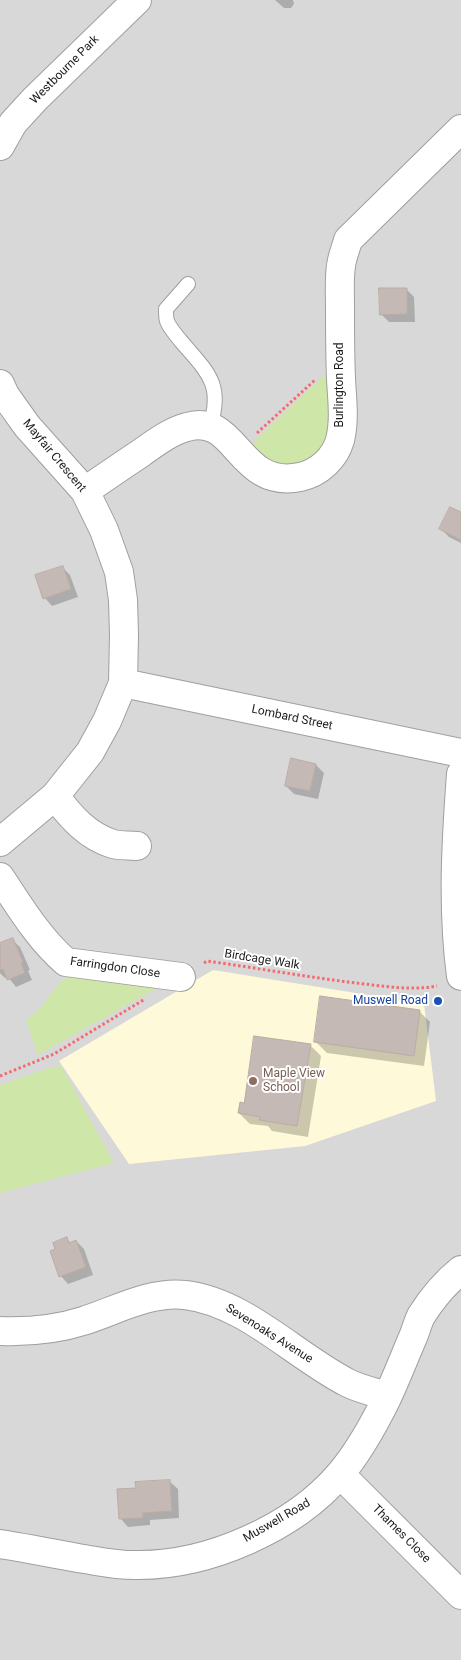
<!DOCTYPE html>
<style>
body{margin:0}
canvas{display:block;background:#ece7e1}
</style>
<canvas width="461" height="1660"></canvas>
<script>
const context = document.querySelector('canvas').getContext('2d');
context.lineJoin = 'round';
function fill(path, color) {
  context.fillStyle = color;
  context.fill(path, 'evenodd');
}
function strokePath(path, color, width, dash) {
  context.strokeStyle = color;
  context.lineWidth = width;
  context.lineCap = dash ? 'butt' : 'round';
  context.setLineDash(dash || []);
  context.stroke(path);
}
function label(font, color, halo, rows, align = 'center') {
  context.font = font + ' Roboto,sans-serif';
  context.lineWidth = 4;
  context.setLineDash([]);
  context.textBaseline = 'middle';
  context.strokeStyle = halo;
  context.fillStyle = color;
  for (const [text, x, y, turn = 0] of rows) {
    context.save();
    context.translate(x, y);
    context.rotate((+turn || 0) * Math.PI / 180);
    context.textAlign = isNaN(turn) ? turn : align;
    if (halo) context.strokeText(text, 0, 0);
    context.fillText(text, 0, 0);
    context.restore();
  }
}
fill(new Path2D(`
 M 0,0 L 461,0 L 461,1660 L 0,1660 Z`), '#d9d8d8');
fill(new Path2D(`
 M 213,970 L 424,1004 L 436,1101 L 305,1146 L 129,1164 L 59,1061 Z`), '#fef9d8');
fill(new Path2D(`
 M 331,369 L 332,422 L 326,445 L 302,465 L 276,468 L 248,447 Z
 M 68,976 L 77,977 L 157,988 L 38,1055 L 26,1019 C 46,1010 49,989 68,976 Z
 M 61,1066 L 114,1163 L 0,1193 L 0,1085 L 49,1068 Z`), '#cee6a7');
fill(new Path2D(`
 M 275,0 L 293,0 L 294,4 L 291,8 L 284,8 Z
 M 406,289 L 414,297 L 415,322 L 389,322 L 381,314 Z
 M 461,514 L 461,543 L 449,537 L 441,529 Z
 M 62,567 L 70,575 L 78,597 L 52,606 L 45,598 L 37,576 Z
 M 316,765 L 324,773 L 318,799 L 294,794 L 286,786 Z
 M 12,940 L 20,947 L 30,970 L 28,971 L 32,980 L 16,987 L 8,977 L 5,978 L 0,973 L 0,945 Z
 M 419,1011 L 430,1022 L 424,1066 L 327,1053 L 316,1042 Z
 M 310,1045 L 321,1056 L 308,1137 L 272,1131 L 268,1126 L 250,1124 L 239,1113 L 245,1104 Z
 M 66,1239 L 71,1243 L 76,1241 L 84,1249 L 93,1275 L 68,1284 L 61,1276 L 57,1250 Z
 M 170,1482 L 178,1489 L 179,1518 L 150,1520 L 150,1525 L 128,1527 L 121,1519 Z`), '#0003');
const building = new Path2D(`
 M 379,288 L 407,288 L 407,314 L 380,315 Z
 M 450,507 L 461,512 L 461,540 L 439,529 Z
 M 63,566 L 71,589 L 43,599 L 35,575 Z
 M 291,758 L 316,764 L 310,791 L 285,786 Z
 M 13,938 L 23,962 L 21,963 L 25,973 L 7,980 L 3,969 L 0,970 L 0,943 Z
 M 320,996 L 420,1010 L 414,1056 L 314,1042 Z
 M 254,1036 L 311,1044 L 297,1126 L 259,1120 L 260,1117 L 238,1113 L 240,1102 L 244,1103 Z
 M 67,1237 L 69,1243 L 76,1240 L 86,1267 L 59,1277 L 50,1251 L 55,1249 L 53,1243 Z
 M 170,1480 L 172,1511 L 143,1513 L 143,1518 L 119,1519 L 117,1489 L 136,1488 L 135,1482 Z`);
fill(building, '#c4b9b4');
strokePath(building, '#bdaca4', 1);
const lane = new Path2D(`
 M 188,284 L 166,309 C 166,312 166,318 167,321 C 169,327 176,335 180,340 C 206,371 224,383 210,426`);
const street = new Path2D(`
 M 0,146 L 13,123 L 35,99 L 137,0
 M 0,384 L 5,395 L 27,426 L 85,491 L 104,530 L 119,572 L 123,600 L 124,635 L 123,683 L 107,721 L 90,752 L 55,796 L 0,842
 M 85,491 C 104,478 123,465 141,453 C 155,443 171,431 187,427 C 237,412 238,490 300,477 C 319,473 335,458 340,440 C 345,420 342,399 341,379 C 340,355 340,331 340,307 C 340,294 339,279 341,266 C 342,257 346,248 348,240 L 461,129
 M 123,683 L 461,753
 M 461,774 C 456,841 452,908 461,976
 M 55,796 C 71,817 87,836 113,844 C 120,846 129,845 137,846
 M 0,877 C 20,907 39,939 66,962 L 181,977
 M 0,1331 C 29,1332 55,1330 83,1321 C 115,1311 150,1291 185,1295 C 245,1302 295,1356 348,1383 C 360,1389 374,1392 387,1396
 M 340,1474 L 461,1595
 M 0,1544 C 26,1548 52,1553 78,1558 C 98,1561 118,1566 139,1565 C 209,1565 294,1528 340,1474 C 359,1452 373,1426 386,1400 C 396,1379 404,1358 413,1337 C 416,1330 418,1322 421,1316 C 431,1300 446,1282 461,1270`);
strokePath(lane, '#9f9f9f', 16);
strokePath(street, '#9f9f9f', 30);
strokePath(new Path2D(`
 M 257,433 L 315,380
 M 204,963 L 207,961 C 257,968 307,977 356,983 C 383,986 410,991 437,986
 M 0,1076 L 54,1054 L 145,999`), '#f46a6e', 3, [2.5, 2.5]);
strokePath(lane, '#fff', 14);
strokePath(street, '#fff', 28);
for (const [x, y, r, color] of [
 [438,1001,5,"#1a4fb4"],
 [253,1081,5,"#8d6e63"]
]) {
  const dot = new Path2D();
  dot.arc(x, y, r, 0, 2 * Math.PI);
  context.fillStyle = color;
  context.fill(dot);
  strokePath(dot, '#fff', 2);
}
label('12px', '#1b1b1b', '#fff', [
 ["Westbourne Park",65,70,-45],
 ["Burlington Road",340,385,-90],
 ["Mayfair Crescent",54,456,50],
 ["Lombard Street",292,718,12],
 ["Birdcage Walk",262,960,9],
 ["Farringdon Close",115,968,8],
 ["Sevenoaks Avenue",269,1334,32],
 ["Muswell Road",277,1521,-30],
 ["Thames Close",401,1534,45]
]);
label('12px', '#164399', '#fff', [
 ["Muswell Road",428,1001]
], 'right');
label('12px', '#785e54', '#fff', [
 ["Maple View",263,1074],
 ["School",263,1088]
], 'left');
</script>
